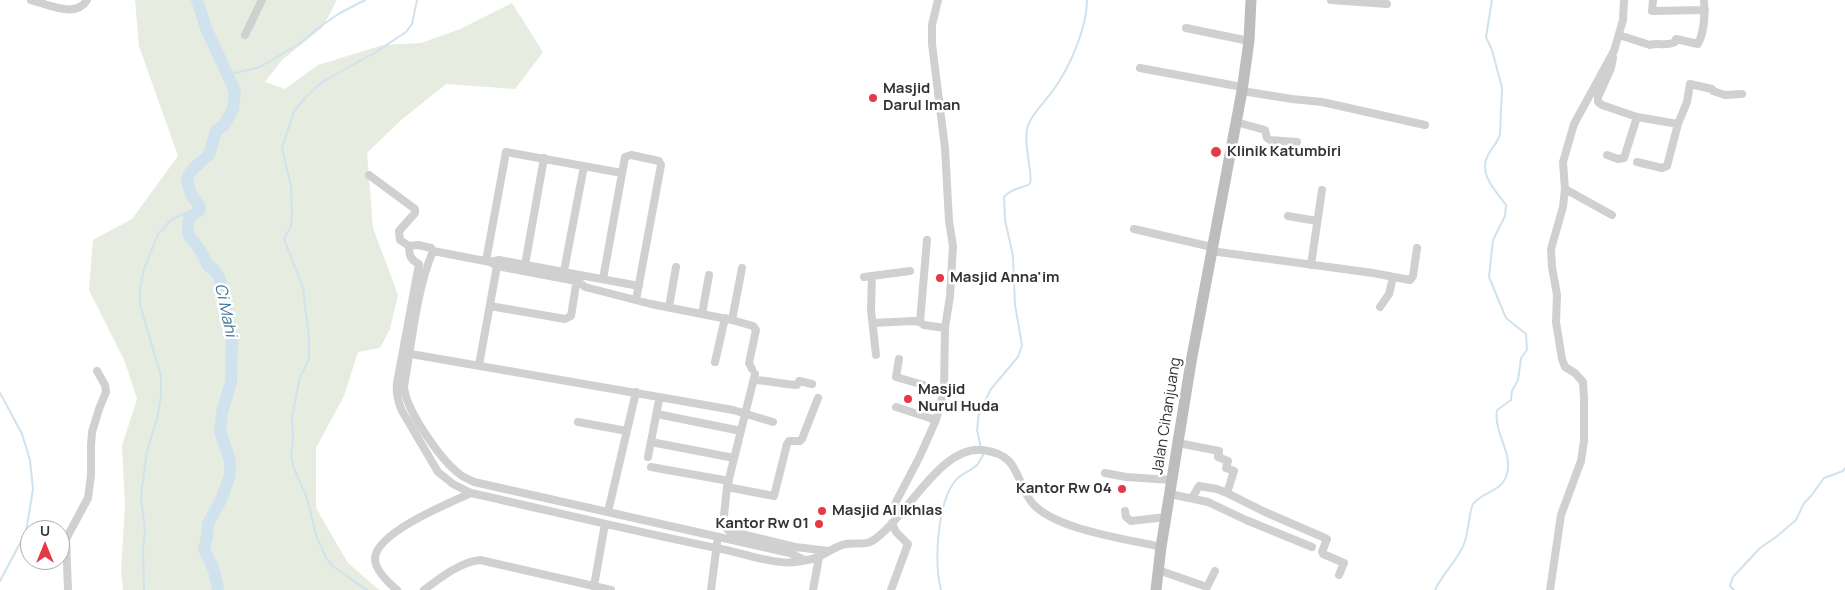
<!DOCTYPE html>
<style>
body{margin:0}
#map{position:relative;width:1845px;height:590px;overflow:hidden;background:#fff;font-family:Manrope,sans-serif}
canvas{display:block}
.north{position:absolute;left:20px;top:520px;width:50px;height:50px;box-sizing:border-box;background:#fff;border:1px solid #adadad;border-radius:50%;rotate:0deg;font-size:14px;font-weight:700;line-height:20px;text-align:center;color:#333}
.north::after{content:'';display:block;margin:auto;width:18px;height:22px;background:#e63946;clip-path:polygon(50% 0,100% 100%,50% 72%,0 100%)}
</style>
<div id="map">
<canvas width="1845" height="590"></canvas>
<div class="north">U</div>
</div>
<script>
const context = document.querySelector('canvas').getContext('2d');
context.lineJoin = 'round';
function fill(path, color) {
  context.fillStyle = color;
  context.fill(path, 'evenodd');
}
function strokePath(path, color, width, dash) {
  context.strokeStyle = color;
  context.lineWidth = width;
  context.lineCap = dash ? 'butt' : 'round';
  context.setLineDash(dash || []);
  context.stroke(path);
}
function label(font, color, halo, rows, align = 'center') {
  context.font = font + ' Manrope,sans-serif';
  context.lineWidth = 5;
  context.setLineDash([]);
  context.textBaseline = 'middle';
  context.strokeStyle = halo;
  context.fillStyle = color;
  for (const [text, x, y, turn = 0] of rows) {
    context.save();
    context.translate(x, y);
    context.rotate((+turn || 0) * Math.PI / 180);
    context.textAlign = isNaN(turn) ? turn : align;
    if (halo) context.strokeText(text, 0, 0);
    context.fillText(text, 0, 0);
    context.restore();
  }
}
fill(new Path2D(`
 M 135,0 L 337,0 L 322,28 L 282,60 L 265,82 L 285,89 L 318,65 L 383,45 L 421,43 L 460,29 L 512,3 L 543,52 L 515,89 L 446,84 L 400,121 L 367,153 L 373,228 L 398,295 L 390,329 L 380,348 L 358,352 L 344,396 L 316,448 L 316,508 L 348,563 L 379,590 L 123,590 L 121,571 L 125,506 L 122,446 L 137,399 L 125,362 L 89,290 L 93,240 L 132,219 L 178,156 L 139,46 Z`), '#e6ecdf');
strokePath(new Path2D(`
 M 228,75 L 260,67 L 299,44 L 318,28 L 340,13 L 365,0
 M 0,393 L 22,434 L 30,460 L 33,489 L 26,532 L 0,581
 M 981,448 L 977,430 L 979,413 L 991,389 L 1018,357 L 1022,345 L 1015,305 L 1013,256 L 1005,220 L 1004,197 C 1013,186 1028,188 1030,183 C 1034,177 1021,138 1029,123 C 1035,110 1046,101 1054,89 C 1070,67 1087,27 1087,0
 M 144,590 L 143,548 L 145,531 L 141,497 L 142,487 L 147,451 L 157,419 L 161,396 L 161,376 L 140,305 L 140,289 L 144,269 L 158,234 L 172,219 L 200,207
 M 367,590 L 333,566 L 326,558 L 316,535 L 307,498 L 293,466 L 291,456 L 293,439 L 292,417 L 300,377 L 309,359 L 309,338 L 303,288 L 284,239 L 291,226 L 292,216 L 291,186 L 282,148 L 294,111 L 307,96 L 322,82 L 376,52 L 406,32 L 412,24 L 417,0
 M 941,590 C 934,563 937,504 955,481 C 961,473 971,471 977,465 C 980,462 981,458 983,455 L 982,452
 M 1435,590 C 1443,572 1459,560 1465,541 C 1468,533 1470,508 1473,504 C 1482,492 1500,492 1506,477 C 1515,455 1493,433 1497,410 L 1511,400 L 1512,391 L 1518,380 L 1521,358 L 1527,350 L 1526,334 L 1506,318 L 1489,277 L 1493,240 L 1505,216 L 1506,205 C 1495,190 1478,174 1488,155 C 1492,147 1498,143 1500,134 L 1502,88 L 1492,50 L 1486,37 L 1492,0
 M 1734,590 L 1730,586 L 1733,577 L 1760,548 L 1776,537 L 1796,520 L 1804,503 L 1811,496 L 1824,478 L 1843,471 L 1845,468`), '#cfe2ee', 2);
strokePath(new Path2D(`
 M 197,0 L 206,28 L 235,91 L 233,109 L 224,125 L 216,131 L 209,155 L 194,168 L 189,174 L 187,181 L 191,194 L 200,207 L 200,210 L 189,218 C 185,240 192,236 201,252 C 204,257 206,262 209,267 L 214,269 L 220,279 L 232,337 L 231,382 L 222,413 L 220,431 L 230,461 L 230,475 L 221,500 L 208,524 L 207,537 L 204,549 L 214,570 L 218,590`), '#cfe2ee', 12);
strokePath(new Path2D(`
 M 31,0 C 47,4 76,19 87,0
 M 1331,0 L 1387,4
 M 1653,0 L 1652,11 L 1705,10
 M 1186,28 L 1249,41
 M 245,35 L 262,0
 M 1619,35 L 1650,45 C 1659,42 1665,47 1675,42 L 1676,39 L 1698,44 C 1705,30 1705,15 1704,0
 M 1613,58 L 1611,68 L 1598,97 L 1598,102 L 1602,105 L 1637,117 L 1678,124
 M 1140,68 L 1242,87
 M 1242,91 L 1292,99 L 1322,102 L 1425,125
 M 1236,122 L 1265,130 L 1267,138 L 1270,140 L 1297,142
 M 1607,155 L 1618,159 L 1624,158 L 1637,117
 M 1637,162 L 1662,168 L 1667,166 L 1678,124 L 1687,102 L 1690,84 L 1712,89 L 1713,91 L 1725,95 L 1742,94
 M 369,175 L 415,209 L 415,213 L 399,231 L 400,240 L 409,246 L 418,245 L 431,248 L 433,251 C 416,291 412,343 404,386 C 405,409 439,457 457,472 C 462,477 468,479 474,482 L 790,553 L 805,560
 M 1565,189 L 1612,215
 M 1288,216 L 1317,221
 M 1134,229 L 1212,247
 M 409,246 C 409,256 411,260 419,264 L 397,383 C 396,394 398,401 402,411 L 438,472 L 453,484 L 471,493 C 556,512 640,533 726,550 C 744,554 778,565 795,562 C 802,561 811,560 818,557 C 828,553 835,546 846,544 C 854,542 865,546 872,541 C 905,521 940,444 983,450 C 1022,455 1014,482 1033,504 C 1057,530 1127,539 1161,547
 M 433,251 L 490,262 L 497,266 L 571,280 L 579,282 L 585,287 L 651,304 L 732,320 L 753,326 L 756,330 L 749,363 L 752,369
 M 1211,251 L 1373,273 L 1410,280 L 1413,276 L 1417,248
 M 486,261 L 506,152 L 622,173
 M 490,262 L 499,260 L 639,286
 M 525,265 L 544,158
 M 1311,265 L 1322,190
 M 564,271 L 584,166
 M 872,276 L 871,310 L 876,355
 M 864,277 L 910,271
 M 603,279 L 625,157 L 631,155 L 659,161 L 661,165 L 636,300
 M 490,306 L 565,319 L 571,316 L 577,279
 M 669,307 L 676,267
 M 1380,307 L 1389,294 L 1393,277
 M 702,314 L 709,275
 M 732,320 L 742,268
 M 920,322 L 927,240
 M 873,323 L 913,321 L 920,322 L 924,325 L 945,328
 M 405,353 L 682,401 L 733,410 L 773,422
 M 899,359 L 896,377 L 944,391
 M 715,362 L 725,318
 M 479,365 L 497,266
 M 755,374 L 727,487 L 723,525 L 729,531 L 795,547 L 829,551
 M 754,380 C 769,380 783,385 797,385 L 799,381 L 812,384
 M 896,407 L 936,420
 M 657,414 L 741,431
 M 578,422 L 627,431
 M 651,442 L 734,458
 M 1178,443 L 1219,451 L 1218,457 L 1228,461 L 1226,468 L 1234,471 L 1227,493
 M 648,457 L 659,400
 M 651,467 L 729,481
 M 1105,473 L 1126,477 L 1172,480
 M 727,487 L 774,496 L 787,444 L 789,441 L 800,441 L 802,439 L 818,398
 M 1170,494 L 1208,502 L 1246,520 L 1312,547
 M 1192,498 L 1199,486 L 1217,489 L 1227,493 L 1265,512 L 1325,538 L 1327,539 L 1322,552 L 1323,554 L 1344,563 L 1339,575
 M 1125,511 L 1126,517 L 1131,521 L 1166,517
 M 608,512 L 636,392
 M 897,517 L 894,507 L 897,500 L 920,456 L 936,420 L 944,391 L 945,328 L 950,296 L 953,246 L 949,221 L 945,148 L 932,44 L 932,25 L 938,0
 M 1158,570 L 1207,587 L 1215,571
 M 594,586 L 605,524
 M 68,590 L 66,539 L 88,498 L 91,475 L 91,446 L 92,432 L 99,409 L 106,392 L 105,385 L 97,371
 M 397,590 C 390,584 375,570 375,559 C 375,533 449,503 471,493
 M 424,590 C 440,578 460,562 480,560 L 611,590
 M 711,590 L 717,543
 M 813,590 L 819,557
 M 891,590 L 908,544 L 896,532 L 892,523
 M 1550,590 L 1561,515 L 1581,461 L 1584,441 L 1584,399 L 1583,382 L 1575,373 L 1565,367 L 1562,359 L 1556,322 L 1557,295 L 1552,267 L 1551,249 L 1563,207 L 1565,189 L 1563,162 L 1574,124 L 1614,51 L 1623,20 L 1624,0`), '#d0d0d0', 8);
strokePath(new Path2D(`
 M 1156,590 L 1161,547 L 1191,362 L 1242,91 L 1249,41 L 1251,0`), '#bdbdbd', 11);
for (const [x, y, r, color] of [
 [873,98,5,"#e63946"],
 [1216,152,6,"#e63946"],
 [940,278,5,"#e63946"],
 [908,399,5,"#e63946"],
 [1122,489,5,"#e63946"],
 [822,511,5,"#e63946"],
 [819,524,5,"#e63946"]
]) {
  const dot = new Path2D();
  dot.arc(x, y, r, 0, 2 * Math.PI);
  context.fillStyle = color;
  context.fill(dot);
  strokePath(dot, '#fff', 2);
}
label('bold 15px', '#333', '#fff', [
 ["Masjid",883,89],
 ["Darul Iman",883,106],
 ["Klinik Katumbiri",1227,152],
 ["Masjid Anna'im",950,278],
 ["Masjid",918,390],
 ["Nurul Huda",918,407],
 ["Kantor Rw 04",1112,489,"right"],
 ["Masjid Al Ikhlas",832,511],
 ["Kantor Rw 01",809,524,"right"]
], 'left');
label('15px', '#333', '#fff', [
 ["Jalan Cihanjuang",1167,416,-81]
]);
label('italic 16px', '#3f7597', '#fff', [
 ["Ci Mahi",225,310,78]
]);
</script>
